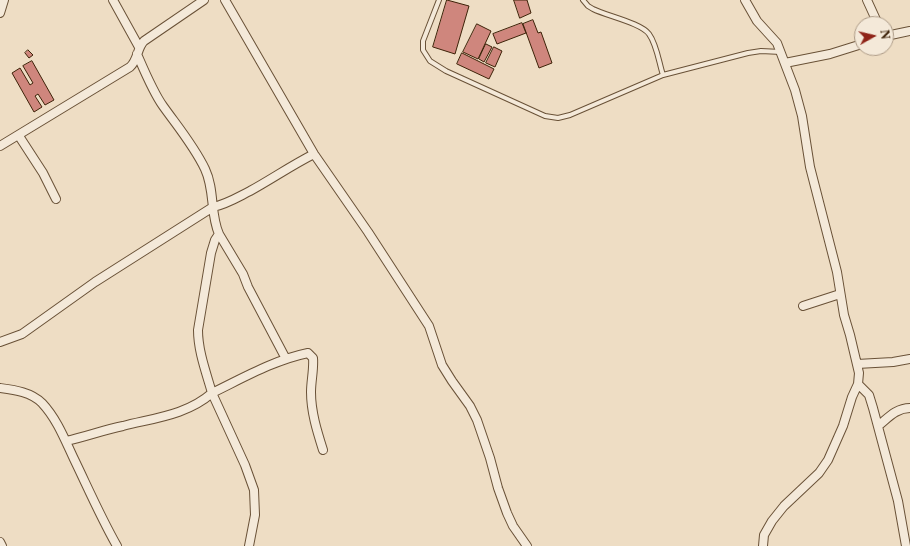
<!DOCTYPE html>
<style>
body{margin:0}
#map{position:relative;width:910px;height:546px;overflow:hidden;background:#eeddc4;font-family:"Libre Caslon Text",serif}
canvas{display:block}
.north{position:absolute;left:854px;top:16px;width:40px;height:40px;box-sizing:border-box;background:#f4e9d9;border:1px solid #ab9985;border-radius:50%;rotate:82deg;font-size:11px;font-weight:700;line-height:16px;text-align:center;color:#3d2208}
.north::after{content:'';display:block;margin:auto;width:14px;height:18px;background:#8f2418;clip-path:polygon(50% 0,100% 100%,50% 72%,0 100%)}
</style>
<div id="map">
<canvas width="910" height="546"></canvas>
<div class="north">N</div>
</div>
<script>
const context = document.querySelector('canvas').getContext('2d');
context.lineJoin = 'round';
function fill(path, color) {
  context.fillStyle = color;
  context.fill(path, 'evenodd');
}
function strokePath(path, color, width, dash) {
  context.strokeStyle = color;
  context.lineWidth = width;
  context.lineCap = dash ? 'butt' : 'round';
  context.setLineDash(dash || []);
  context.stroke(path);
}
const building = new Path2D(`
 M 447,0 L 469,6 L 455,54 L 433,47 Z
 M 514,0 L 527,0 L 531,13 L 520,18 Z
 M 533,20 L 538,33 L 541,32 L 552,63 L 539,68 L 523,24 Z
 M 522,23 L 526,33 L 497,44 L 493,34 Z
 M 477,24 L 491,31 L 478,59 L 463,52 Z
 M 486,44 L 492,47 L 484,62 L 479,59 Z
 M 494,47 L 502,51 L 495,67 L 486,63 Z
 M 28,50 L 33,55 L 29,58 L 25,53 Z
 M 462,53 L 494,69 L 489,79 L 457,64 Z
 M 32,61 L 54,100 L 45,105 L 38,94 L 35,96 L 42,107 L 34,112 L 12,73 L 20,68 L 30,85 L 33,83 L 23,66 Z`);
fill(building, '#cf867d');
strokePath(building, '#3d2208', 1);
const service = new Path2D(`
 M 439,0 L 423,41 L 423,50 L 430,61 L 446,71 L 545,116 L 558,118 L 570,115 L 663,75 L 748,53 L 761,51 L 781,52
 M 583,0 L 588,6 L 593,9 C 607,16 641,23 649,34 C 657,45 659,63 663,75`);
const minor = new Path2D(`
 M 113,0 L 139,47
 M 225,0 L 314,154 L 368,232 L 429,326 L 442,365 L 452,381 L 470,406 L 477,420 L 490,458 L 498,488 L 507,513 L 513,526 L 527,546
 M 745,0 L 757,21 L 777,43 L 795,90 L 802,116 L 810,167 L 837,272 L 844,315 L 850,335 L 859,373 L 858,384 L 852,397 L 843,426 L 828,460 L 819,473 L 784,506 L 772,521 L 764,535 L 763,546
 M 867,0 L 878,24
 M 0,13 L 4,0
 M 886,36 L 910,31
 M 785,63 L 830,54 L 862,44
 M 19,136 L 43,173 L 56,199
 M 0,146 L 130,67 C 138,60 137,48 144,41 L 204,0
 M 219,234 L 243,274 L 248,287 L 286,359
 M 803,306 L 840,294
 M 0,342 L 22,334 L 95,282 L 213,207 C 227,204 238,197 250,191 C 272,179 292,165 314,154
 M 857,364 L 893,362 L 910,359
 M 858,384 L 869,395 L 873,408 L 898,501 L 906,546
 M 0,388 C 15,390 31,392 42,403 C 57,419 65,440 74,459 C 88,488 101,518 117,546
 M 878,426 C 888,418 896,408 910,408
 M 66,441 C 85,437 103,430 123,426 C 154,418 187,415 212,393 C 206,372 198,351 198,330 L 211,253 L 215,240 L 219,234 C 210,214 215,190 205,169 C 194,146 178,127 163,106 C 153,92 144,70 137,54
 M 0,542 L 2,546
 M 249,546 L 255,515 L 254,490 L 245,465 L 212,393 C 243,378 274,360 308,353 L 313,358 C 314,369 311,381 311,392 C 311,412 317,431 323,450`);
strokePath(service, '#695137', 6);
strokePath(minor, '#695137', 10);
strokePath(service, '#f4e9d9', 4);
strokePath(minor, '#f4e9d9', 8);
</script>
